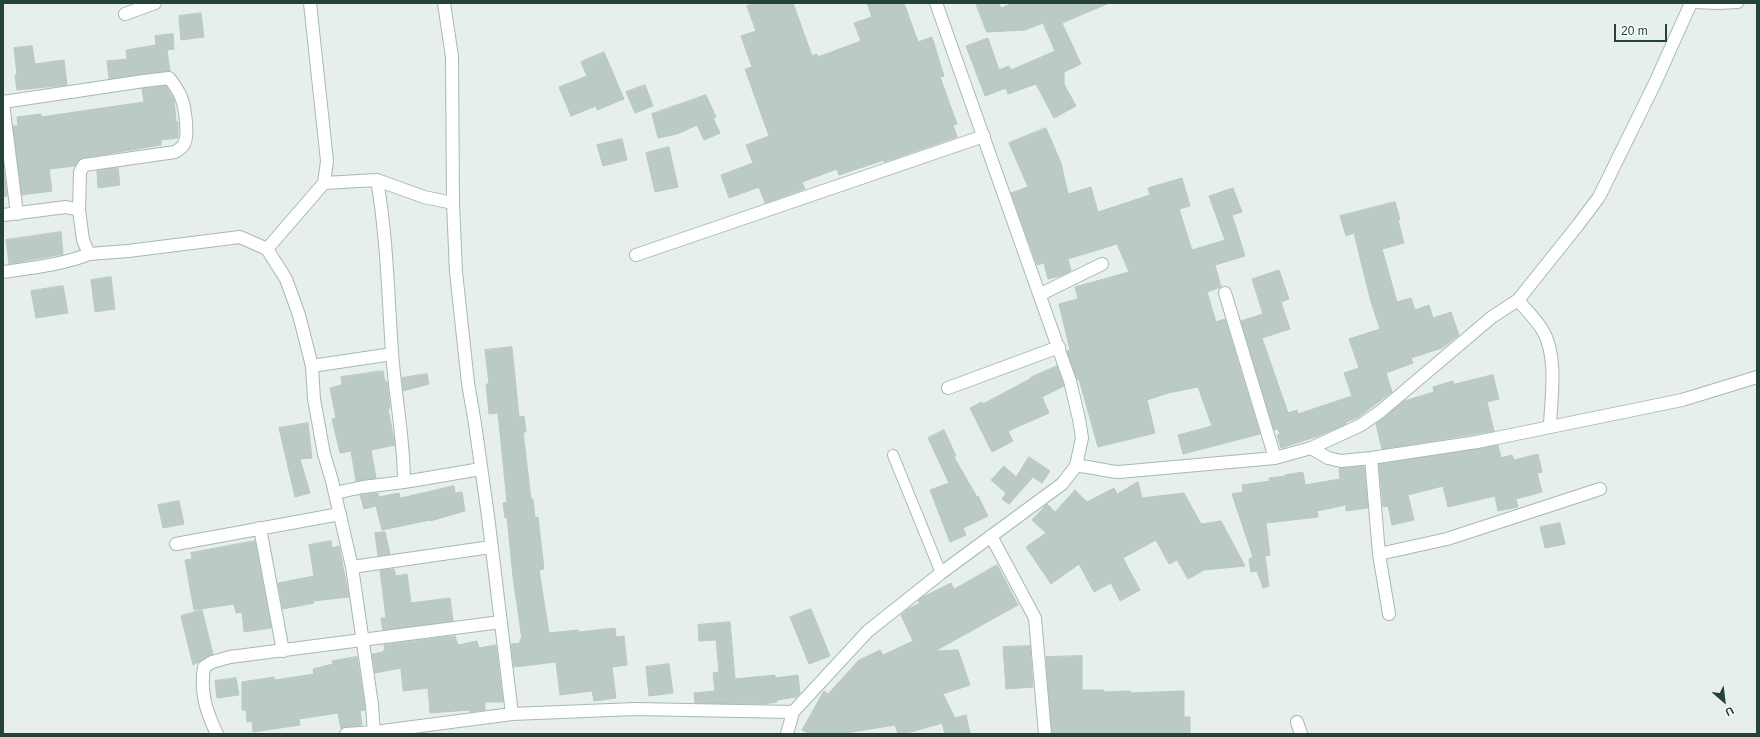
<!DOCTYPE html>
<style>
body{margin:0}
#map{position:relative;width:1760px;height:737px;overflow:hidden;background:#e6efeb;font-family:Helvetica,sans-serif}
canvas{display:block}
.frame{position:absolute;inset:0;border:4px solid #24423a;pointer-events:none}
.north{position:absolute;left:1704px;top:681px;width:40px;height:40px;-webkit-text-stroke:3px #f7fbf9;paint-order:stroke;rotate:152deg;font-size:11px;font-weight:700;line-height:16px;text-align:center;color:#24423a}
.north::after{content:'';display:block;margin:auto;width:14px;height:18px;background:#24423a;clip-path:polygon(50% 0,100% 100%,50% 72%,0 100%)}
.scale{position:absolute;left:1614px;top:24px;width:53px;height:18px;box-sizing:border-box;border:2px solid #24423a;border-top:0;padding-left:5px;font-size:12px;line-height:14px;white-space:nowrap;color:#24423a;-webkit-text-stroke:3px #f7fbf9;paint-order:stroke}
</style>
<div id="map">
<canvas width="1760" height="737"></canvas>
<div class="frame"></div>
<div class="north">U</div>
<div class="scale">20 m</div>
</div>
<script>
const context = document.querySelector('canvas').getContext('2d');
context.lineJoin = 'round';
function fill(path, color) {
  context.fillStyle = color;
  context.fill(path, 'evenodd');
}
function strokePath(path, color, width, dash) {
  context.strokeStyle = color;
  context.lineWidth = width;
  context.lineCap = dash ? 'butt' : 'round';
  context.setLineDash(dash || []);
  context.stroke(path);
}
const building = new Path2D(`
 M 754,3 L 793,3 L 812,56 L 817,54 L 818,57 L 861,41 L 854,23 L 872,17 L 867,3 L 904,3 L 918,42 L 932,37 L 944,76 L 940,77 L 957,124 L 953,125 L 957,137 L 884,162 L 884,160 L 839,175 L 837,169 L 802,182 L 805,189 L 765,203 L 759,187 L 729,198 L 721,175 L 753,163 L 746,145 L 769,136 L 745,69 L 752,67 L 741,36 L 756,31 L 747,6 Z
 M 976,3 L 999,3 L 1001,8 L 1014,3 L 1109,3 L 1062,23 L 1081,64 L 1064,72 L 1064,84 L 1076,106 L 1054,118 L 1036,84 L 1008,94 L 1006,88 L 985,96 L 966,46 L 988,38 L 999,70 L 1009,66 L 1011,70 L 1055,51 L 1043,23 L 1025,30 L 987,32 Z
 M 201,13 L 204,37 L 181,40 L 179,16 Z
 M 173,34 L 174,49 L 167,50 L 170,71 L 109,79 L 107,61 L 127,59 L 126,50 L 156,45 L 155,36 Z
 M 32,46 L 35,64 L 64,60 L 67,85 L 17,90 L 15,75 L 17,75 L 14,48 Z
 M 604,52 L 624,99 L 597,110 L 596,106 L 571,116 L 559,87 L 587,76 L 581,62 Z
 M 645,85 L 653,106 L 635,113 L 626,92 Z
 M 166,86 L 174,100 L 176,122 L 178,122 L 178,138 L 161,140 L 161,145 L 83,158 L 80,159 L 75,166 L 49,169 L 52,191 L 22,195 L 13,126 L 18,126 L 17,117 L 41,114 L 41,117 L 144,102 L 142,89 Z
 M 706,95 L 716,117 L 713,118 L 720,133 L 704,140 L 697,125 L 677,134 L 658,138 L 652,114 Z
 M 1046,128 L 1061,163 L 1068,194 L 1091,187 L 1098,212 L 1150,195 L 1148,188 L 1182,178 L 1190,206 L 1179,209 L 1192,250 L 1225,240 L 1209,196 L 1233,188 L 1242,212 L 1232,215 L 1245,256 L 1215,265 L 1221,287 L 1207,292 L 1216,322 L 1225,319 L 1260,434 L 1183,454 L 1178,435 L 1212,426 L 1198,387 L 1168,393 L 1147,400 L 1155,433 L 1098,447 L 1079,379 L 1077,380 L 1067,351 L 1070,350 L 1059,304 L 1078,299 L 1075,287 L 1129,272 L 1117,244 L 1068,259 L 1071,271 L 1060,276 L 1048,279 L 1044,263 L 1037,265 L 1011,193 L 1028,187 L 1009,143 Z
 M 622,139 L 627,160 L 603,166 L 597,145 Z
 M 669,147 L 678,187 L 655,192 L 646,153 Z
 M 3,163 L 7,196 L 3,197 Z
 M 118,168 L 120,185 L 98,188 L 97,171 Z
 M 1395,202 L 1400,219 L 1398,220 L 1404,243 L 1382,249 L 1397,302 L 1411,298 L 1415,310 L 1429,305 L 1433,318 L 1451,312 L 1459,335 L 1442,348 L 1411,358 L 1413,363 L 1386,373 L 1392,392 L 1357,418 L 1346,422 L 1346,424 L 1318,436 L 1281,448 L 1277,435 L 1280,434 L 1278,429 L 1274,430 L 1241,321 L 1263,314 L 1252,279 L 1279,270 L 1289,299 L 1281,302 L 1290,329 L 1262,338 L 1288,413 L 1297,410 L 1298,414 L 1352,396 L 1344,373 L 1359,368 L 1349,339 L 1380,329 L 1371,302 L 1354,233 L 1346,236 L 1340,216 Z
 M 61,232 L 63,254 L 9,264 L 6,240 Z
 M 111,277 L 115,309 L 95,312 L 91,280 Z
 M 63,286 L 68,313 L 36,318 L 31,291 Z
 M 512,347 L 519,417 L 524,416 L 526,432 L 523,432 L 531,499 L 533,499 L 535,518 L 538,517 L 544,569 L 539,570 L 549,633 L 578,630 L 579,632 L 615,628 L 616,637 L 624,636 L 627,665 L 612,667 L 616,698 L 594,701 L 592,691 L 560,695 L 556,662 L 514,667 L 511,644 L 520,643 L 520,639 L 522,639 L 513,577 L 507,517 L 505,518 L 503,503 L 507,502 L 498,413 L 489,414 L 486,384 L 489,384 L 485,350 Z
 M 1057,366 L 1064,386 L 1042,397 L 1049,413 L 1008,431 L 1013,441 L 992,452 L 970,408 L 982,402 L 983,404 L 1030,379 L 1030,378 Z
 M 383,371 L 385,382 L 387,381 L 390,408 L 388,409 L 395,445 L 371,450 L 376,478 L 356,481 L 351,451 L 340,453 L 332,419 L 336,418 L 330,388 L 342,385 L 341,377 Z
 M 427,374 L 429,384 L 403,391 L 402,378 Z
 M 1493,375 L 1499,399 L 1487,402 L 1494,431 L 1382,449 L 1376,424 L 1404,401 L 1434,392 L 1433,387 L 1453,381 L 1454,384 Z
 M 308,423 L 312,458 L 300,459 L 310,493 L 295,497 L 279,428 Z
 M 944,430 L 956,456 L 954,457 L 977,497 L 978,496 L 988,516 L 963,528 L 966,535 L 950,542 L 930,490 L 949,483 L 928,438 Z
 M 1498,445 L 1501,458 L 1512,455 L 1514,460 L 1538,454 L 1542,472 L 1537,473 L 1542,492 L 1516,499 L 1518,507 L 1498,511 L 1495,496 L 1448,507 L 1443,486 L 1408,495 L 1414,520 L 1392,525 L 1388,506 L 1383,507 L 1379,464 Z
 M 1029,457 L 1050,471 L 1042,483 L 1033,477 L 1009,504 L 1002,499 L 1006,493 L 991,480 L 1004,466 L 1016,477 Z
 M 1364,466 L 1368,508 L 1346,511 L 1346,505 L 1317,511 L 1318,517 L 1266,523 L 1270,555 L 1265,556 L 1269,586 L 1263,588 L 1257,571 L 1251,572 L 1249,559 L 1253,557 L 1232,494 L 1243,492 L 1242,485 L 1270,481 L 1269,478 L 1286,476 L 1285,475 L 1303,472 L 1305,485 L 1340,479 L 1339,468 Z
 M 1138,482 L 1142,498 L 1184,493 L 1201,524 L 1221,521 L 1245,566 L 1204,570 L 1188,579 L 1177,560 L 1169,564 L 1156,540 L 1123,558 L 1140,590 L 1120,601 L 1111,583 L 1094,592 L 1079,564 L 1051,584 L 1026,547 L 1046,533 L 1032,520 L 1047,504 L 1055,512 L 1075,490 L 1087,502 L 1114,488 L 1117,494 Z
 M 454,486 L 455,493 L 462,492 L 465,511 L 430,521 L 430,520 L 382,530 L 376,506 L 364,509 L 360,495 L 378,493 L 379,497 L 399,493 L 400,498 Z
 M 179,501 L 184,524 L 163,528 L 158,505 Z
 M 1560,523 L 1565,544 L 1545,548 L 1540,527 Z
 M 385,532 L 390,554 L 378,556 L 375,533 Z
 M 255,541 L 271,628 L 244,632 L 242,612 L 236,613 L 234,604 L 194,610 L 185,560 L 192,559 L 191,553 Z
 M 331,541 L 332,548 L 339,546 L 349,597 L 313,601 L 314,603 L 283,609 L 278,583 L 314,576 L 309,545 Z
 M 997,565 L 1018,605 L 935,651 L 958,650 L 970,685 L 943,694 L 955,718 L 966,715 L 970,734 L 945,734 L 942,723 L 904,734 L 898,734 L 895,725 L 840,734 L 810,734 L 802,730 L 824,691 L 828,694 L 859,660 L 880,650 L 883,655 L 913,641 L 901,615 L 908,609 L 920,603 L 918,601 L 921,598 L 951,583 L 954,589 Z
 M 394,569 L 396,576 L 407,574 L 411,603 L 450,598 L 453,621 L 383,630 L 381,618 L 386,618 L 380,570 Z
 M 811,609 L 830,656 L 809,664 L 790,617 Z
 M 202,610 L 213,654 L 193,665 L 181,616 Z
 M 730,622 L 735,679 L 775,675 L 775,678 L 798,675 L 800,693 L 796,697 L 777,700 L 777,702 L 763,704 L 695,703 L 694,693 L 715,691 L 713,673 L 719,672 L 716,640 L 699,641 L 698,625 Z
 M 455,636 L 458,645 L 477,641 L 479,648 L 496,645 L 503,702 L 485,702 L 485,710 L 470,712 L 470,710 L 430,713 L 428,688 L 403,691 L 401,668 L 375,673 L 372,654 L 383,652 L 383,651 L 385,650 L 384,645 Z
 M 1030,646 L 1033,687 L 1006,689 L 1003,647 Z
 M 1082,656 L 1082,690 L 1104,690 L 1104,692 L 1130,691 L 1130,693 L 1184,691 L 1184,717 L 1190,717 L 1190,734 L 1052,734 L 1046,657 Z
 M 357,657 L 365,706 L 365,710 L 360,711 L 362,725 L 345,727 L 341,729 L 338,713 L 299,719 L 300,725 L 253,732 L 252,721 L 247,722 L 246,710 L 242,710 L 242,682 L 274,677 L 275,680 L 314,674 L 313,669 L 333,664 L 332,661 Z
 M 669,664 L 673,693 L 649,696 L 646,667 Z
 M 236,678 L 239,695 L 217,698 L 215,681 Z`);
fill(building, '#bbcac4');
strokePath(building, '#b8c9c2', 1);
const lane = new Path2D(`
 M 1694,3 L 1719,4 L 1738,3
 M 893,455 L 941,573`);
const street = new Path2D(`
 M 444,3 L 452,57 L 453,203 L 456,272 L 468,383 L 475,424 L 488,516 L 512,714
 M 125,14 L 155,3
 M 3,102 L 144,81 L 169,78 C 174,84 178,90 181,97 C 185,106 189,136 184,144 C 183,147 178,150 175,152 L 84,165 L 80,172 L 79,210
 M 3,103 L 17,214
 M 324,183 L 377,180 L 424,197 L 453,203
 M 3,215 L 66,207 L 79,210 L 83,240 L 89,254 L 128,251 L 240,237 L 267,249 L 286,279 L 299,315 L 312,366 L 314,399 L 324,454 L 332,481 L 352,567 L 372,705 L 374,734
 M 267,249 L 324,183 L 327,161 L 310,3
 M 636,255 L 984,136
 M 3,272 C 31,268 62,265 89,254
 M 1225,293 L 1275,458
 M 1041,294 L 1102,264
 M 1518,300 C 1526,310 1537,320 1543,331 C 1558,357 1551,398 1550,426
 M 312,366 L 392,354
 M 948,388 L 1059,347
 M 1311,448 L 1328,458 L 1341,461 L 1371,458 L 1477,442 L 1682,400 L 1757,377
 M 1371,458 L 1379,554 L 1389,614
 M 1076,466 C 1091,466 1104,471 1119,472 L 1275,458 L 1311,448 L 1361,425 L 1381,411 L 1492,317 L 1518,300 L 1578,225 L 1599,197 L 1655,83 L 1691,3
 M 404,482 L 481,469
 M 335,493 L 363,487 L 404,482 C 404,438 395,396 392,352 C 388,295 387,237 377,180
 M 260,528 L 283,651
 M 991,536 L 1035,618 L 1045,734
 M 176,544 L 340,514
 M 1379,554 L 1447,539 L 1600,489
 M 352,567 L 491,547
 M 1297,722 L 1301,734
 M 217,734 C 206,711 200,693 204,667 L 212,662 L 230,657 L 501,622
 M 346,734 L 375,732 L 512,714 L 635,709 L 793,712`);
const secondary = new Path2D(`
 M 787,734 L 793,712 L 868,631 L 941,573 L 1062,484 L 1076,466 L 1082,438 L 1079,419 L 1070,381 L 936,3`);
strokePath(lane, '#a8b8b2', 12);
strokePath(street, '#a8b8b2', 14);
strokePath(secondary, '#a4bbb3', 14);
strokePath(lane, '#fff', 10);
strokePath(street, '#fff', 12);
strokePath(secondary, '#fff', 12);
</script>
